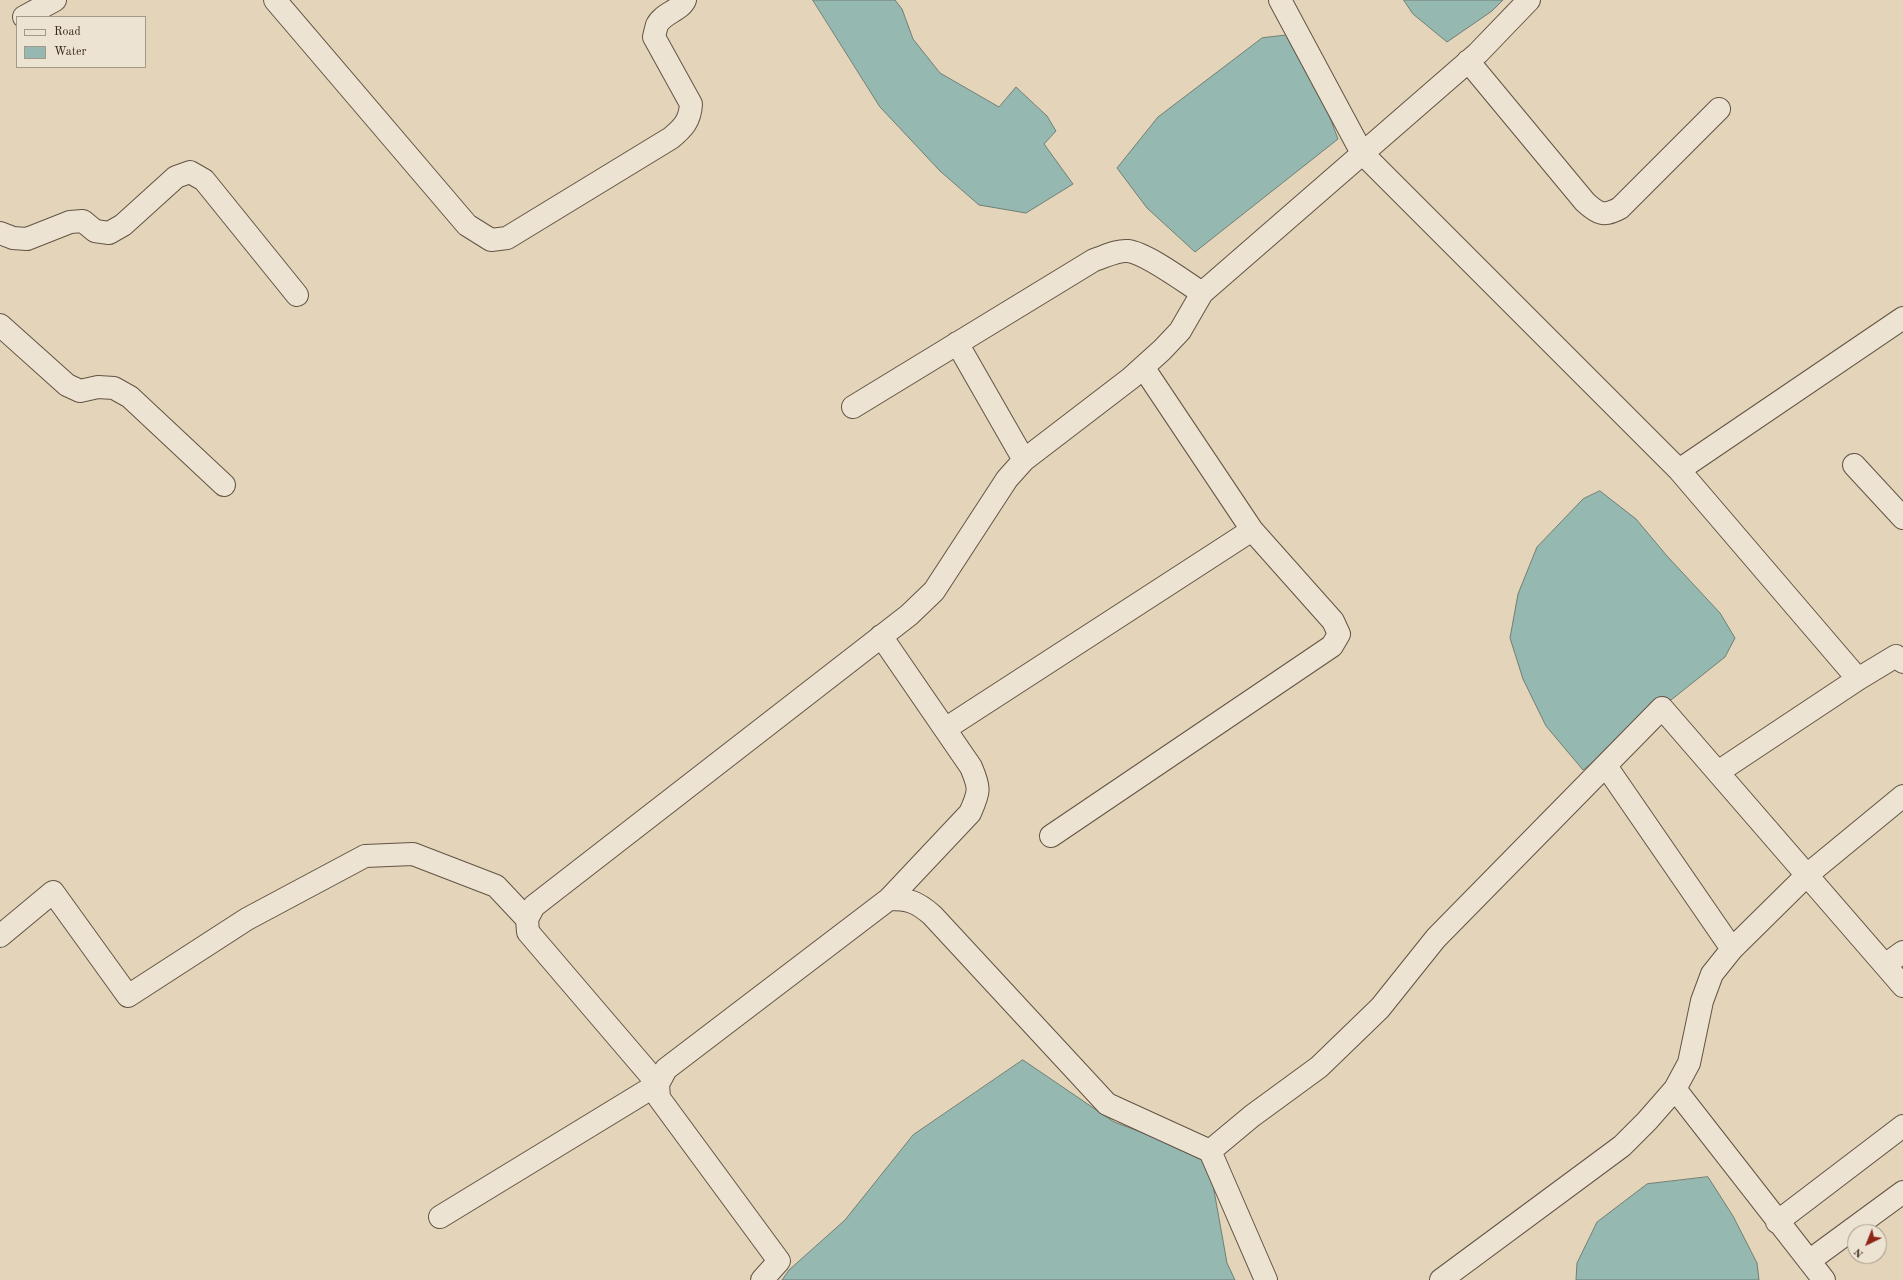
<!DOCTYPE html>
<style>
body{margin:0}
#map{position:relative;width:1903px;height:1280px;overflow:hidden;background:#e3d4ba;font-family:"Old Standard TT",serif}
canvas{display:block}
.legend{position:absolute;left:16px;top:16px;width:130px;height:52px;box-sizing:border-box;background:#ede3d2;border:1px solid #a49989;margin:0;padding:5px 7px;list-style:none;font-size:12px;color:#37291b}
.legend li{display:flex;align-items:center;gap:8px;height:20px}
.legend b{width:20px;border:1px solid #a49989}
.north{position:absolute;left:1847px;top:1224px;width:40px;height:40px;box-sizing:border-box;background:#ede3d2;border:1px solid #a49989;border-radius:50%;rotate:223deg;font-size:11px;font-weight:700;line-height:16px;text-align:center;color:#37291b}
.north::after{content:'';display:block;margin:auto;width:14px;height:18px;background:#8f2418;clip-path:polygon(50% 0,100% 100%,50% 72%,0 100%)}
</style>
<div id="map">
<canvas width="1903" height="1280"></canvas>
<ul class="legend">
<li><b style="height:5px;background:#ede3d2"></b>Road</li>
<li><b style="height:11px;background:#95b8b0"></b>Water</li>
</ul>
<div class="north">N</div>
</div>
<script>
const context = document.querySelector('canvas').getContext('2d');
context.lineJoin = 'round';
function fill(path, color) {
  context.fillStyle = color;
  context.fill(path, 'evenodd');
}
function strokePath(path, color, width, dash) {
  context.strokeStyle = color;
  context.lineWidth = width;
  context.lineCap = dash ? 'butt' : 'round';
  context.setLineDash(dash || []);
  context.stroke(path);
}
const water = new Path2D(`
 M 813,0 L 895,0 L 902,9 L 913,39 L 940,73 L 999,107 L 1016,87 L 1047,116 L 1056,131 L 1044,144 L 1073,184 L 1026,213 L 979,205 L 940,171 L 880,107 Z
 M 1404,0 L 1503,0 L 1492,11 L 1447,42 L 1413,14 Z
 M 1298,34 L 1338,139 L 1195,252 L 1147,208 L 1117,168 L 1158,117 L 1262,38 Z
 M 1600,491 L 1636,519 L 1667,556 L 1720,613 L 1735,638 L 1725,657 L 1583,770 L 1546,726 L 1523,679 L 1510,638 L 1518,594 L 1537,547 L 1583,499 Z
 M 1023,1060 L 1114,1122 L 1208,1157 L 1227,1263 L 1235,1280 L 782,1280 L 789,1270 L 845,1220 L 913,1135 Z
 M 1708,1177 L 1733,1216 L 1757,1263 L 1759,1280 L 1576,1280 L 1577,1263 L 1597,1222 L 1647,1184 Z`);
fill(water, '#95b8b0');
strokePath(water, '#6f7f74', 1);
const minor = new Path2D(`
 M 275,0 L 467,225 L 491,240 L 507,238 L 671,138 C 683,128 690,121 691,104 L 654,37 C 655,33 656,28 657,25 C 663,13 680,11 685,0
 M 1280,0 L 1362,153 L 1679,470 L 1858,679
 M 24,17 L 55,0
 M 1468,61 L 1585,202 C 1598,214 1604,217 1620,208 L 1719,109
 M 0,233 L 13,238 L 27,239 L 70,222 L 83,221 L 95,231 L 109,233 L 123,225 L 176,177 L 190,172 L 204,180 L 297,295
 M 0,325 L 67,385 L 80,391 L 98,387 L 114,388 L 130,397 L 224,485
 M 957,343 L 1024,460
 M 853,407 L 1094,260 C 1104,257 1117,250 1128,251 C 1146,253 1185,282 1202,293
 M 1854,465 L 1903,518
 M 1679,470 L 1903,318
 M 881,636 L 971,767 C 980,788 980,791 970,813 L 889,899
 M 945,729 L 1252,530
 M 1606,766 L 1732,949
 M 1718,772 L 1858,679 L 1896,656 L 1903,662
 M 1051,836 L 1332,646 L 1339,634 L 1333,621 L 1252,530 L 1143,367
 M 0,936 L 53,892 L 128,996 L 247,919 L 365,856 L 413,854 L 496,886 L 527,919
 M 1885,965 L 1903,952
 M 1675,1089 L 1824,1280
 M 1210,1151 L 1252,1116 L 1319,1067 L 1380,1008 L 1436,938 L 1662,708 L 1903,986
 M 440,1217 L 658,1084 L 528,932 L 527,919 L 534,906 L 909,615 L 934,591 L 1007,479 L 1024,460 L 1131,378 L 1162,350 L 1180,331 L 1202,293 L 1478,53 L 1529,0
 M 1777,1222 L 1903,1126
 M 1809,1261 L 1903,1192
 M 762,1280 L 779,1261 L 659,1098 L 658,1084 L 666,1069 L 889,899 C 909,899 917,902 932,915 L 1107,1104 L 1210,1151 L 1266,1280
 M 1441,1280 L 1622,1146 L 1647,1121 L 1675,1089 L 1689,1063 L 1702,1001 L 1712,974 L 1732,949 L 1807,875 L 1903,796`);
strokePath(minor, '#625443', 24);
strokePath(minor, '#ede3d2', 22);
</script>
